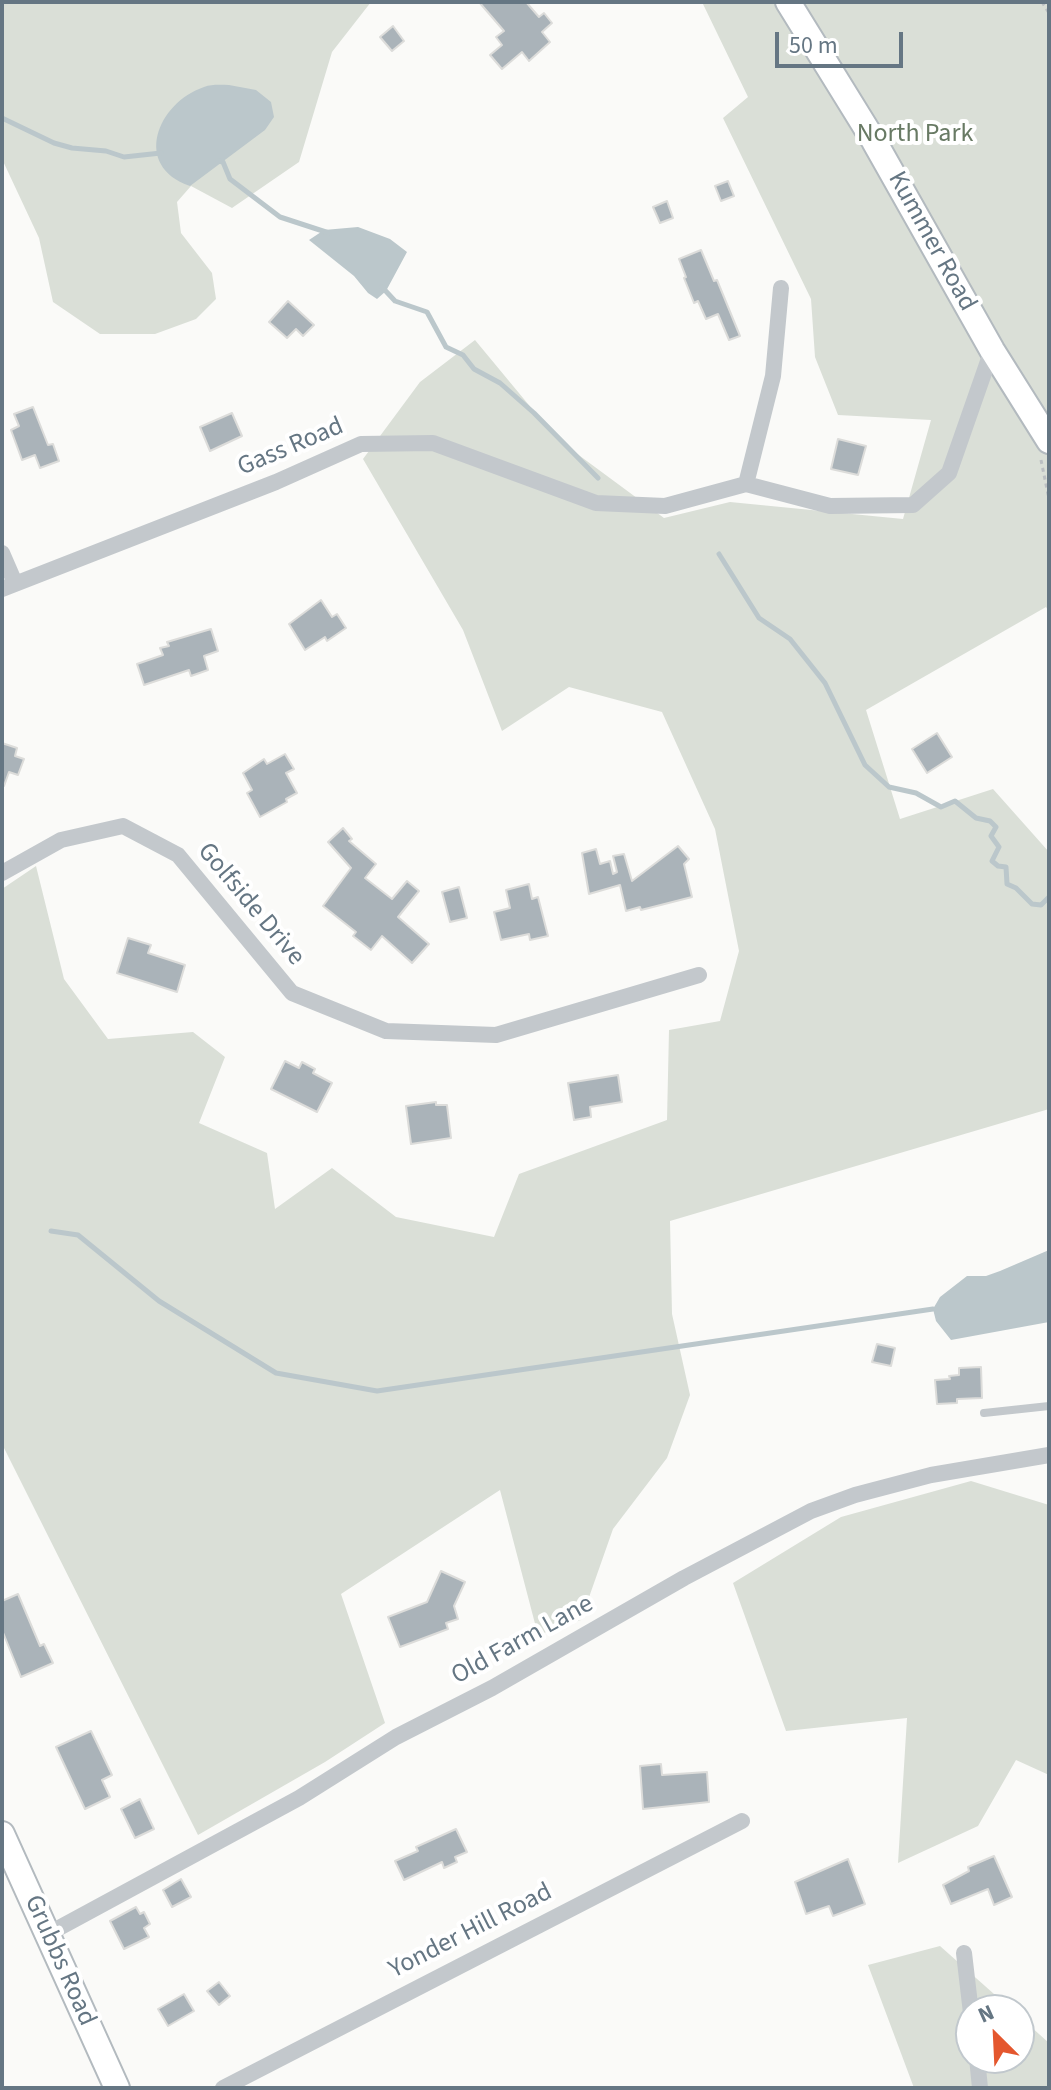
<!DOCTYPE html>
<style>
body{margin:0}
#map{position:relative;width:1051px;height:2090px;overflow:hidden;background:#fafaf8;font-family:"Source Sans 3",sans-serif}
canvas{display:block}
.frame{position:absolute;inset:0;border:4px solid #657683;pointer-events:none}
.north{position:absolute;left:955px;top:1994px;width:80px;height:80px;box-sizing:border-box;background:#fff;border:2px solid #c1c8cd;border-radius:50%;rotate:336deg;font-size:22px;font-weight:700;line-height:32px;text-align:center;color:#657683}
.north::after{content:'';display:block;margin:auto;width:28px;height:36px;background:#e4572e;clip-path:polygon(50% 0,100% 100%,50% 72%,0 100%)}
.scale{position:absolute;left:775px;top:32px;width:128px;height:36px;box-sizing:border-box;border:4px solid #657683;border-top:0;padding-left:10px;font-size:24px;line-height:28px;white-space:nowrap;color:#657683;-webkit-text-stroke:6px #fff;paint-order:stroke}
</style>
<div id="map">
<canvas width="1051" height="2090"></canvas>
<div class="frame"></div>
<div class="north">N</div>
<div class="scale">50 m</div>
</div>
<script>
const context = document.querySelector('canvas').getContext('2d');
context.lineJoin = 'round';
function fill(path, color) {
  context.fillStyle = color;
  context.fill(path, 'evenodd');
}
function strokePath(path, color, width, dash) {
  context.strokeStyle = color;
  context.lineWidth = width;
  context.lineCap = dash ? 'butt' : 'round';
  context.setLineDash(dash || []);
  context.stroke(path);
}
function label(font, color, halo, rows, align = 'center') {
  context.font = font + ' "Source Sans 3",sans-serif';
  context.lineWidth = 8;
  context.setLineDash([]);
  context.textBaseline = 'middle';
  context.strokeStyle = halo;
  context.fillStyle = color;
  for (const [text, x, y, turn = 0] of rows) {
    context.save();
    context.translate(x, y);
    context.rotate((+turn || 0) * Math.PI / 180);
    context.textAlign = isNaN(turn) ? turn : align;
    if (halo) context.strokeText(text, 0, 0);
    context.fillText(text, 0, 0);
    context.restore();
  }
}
fill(new Path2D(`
 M 2,2 L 371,2 L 332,52 L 299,162 L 232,208 L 191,186 L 177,202 L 181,233 L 212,273 L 216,299 L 196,319 L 155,334 L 100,334 L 53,302 L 39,238 L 2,159 Z
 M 702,2 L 1049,2 L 1049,612 L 1046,607 L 866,710 L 900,819 L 993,789 L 1049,852 L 1049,1109 L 670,1221 L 672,1314 L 690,1395 L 667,1458 L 613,1529 L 581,1620 L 538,1635 L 500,1490 L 341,1594 L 385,1723 L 325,1762 L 198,1835 L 2,1444 L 2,889 L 36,866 L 64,979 L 108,1039 L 193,1032 L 225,1057 L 199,1123 L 267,1153 L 275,1209 L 332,1168 L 396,1217 L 494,1237 L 519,1174 L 667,1120 L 669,1030 L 720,1021 L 739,951 L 715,829 L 662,712 L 569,687 L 502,731 L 463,630 L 363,459 L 420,382 L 475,340 L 557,439 L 664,518 L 730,502 L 903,519 L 931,420 L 838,415 L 815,357 L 811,299 L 723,118 L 748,97 Z
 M 971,1481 L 1049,1505 L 1049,1775 L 1016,1760 L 978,1826 L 898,1863 L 907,1718 L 786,1731 L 733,1583 L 841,1517 Z
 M 940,1946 L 1012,2010 L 971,2010 L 971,2058 L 1019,2058 L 1019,2016 L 1049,2043 L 1049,2088 L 914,2088 L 868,1965 Z`), '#dadfd7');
fill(new Path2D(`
 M 229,85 L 256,90 L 271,102 L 274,117 L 265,130 L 190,186 C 132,166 157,103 204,87 C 212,84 221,85 229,85 Z
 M 358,227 L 390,239 L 407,252 L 386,291 L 377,299 L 368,293 L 354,276 L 309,240 L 324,230 Z
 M 1049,1250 L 1049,1322 L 951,1340 L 936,1321 L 933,1309 L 940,1297 L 967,1276 L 986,1276 L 1000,1271 Z`), '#bbc7cb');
strokePath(new Path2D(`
 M 2,118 L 54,143 L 72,148 L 106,151 L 124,157 L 161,153
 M 218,161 L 223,162 L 230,179 L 280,217 L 329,233
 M 382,287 L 395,301 L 427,312 L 446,347 L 463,355 L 474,369 L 500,383 L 534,413 L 598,478
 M 719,554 L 759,618 L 790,639 L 825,683 L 865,765 L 889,787 L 916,793 L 941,807 L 955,801 L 976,818 L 990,821 L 996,827 L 991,836 L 999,847 L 992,861 L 998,866 L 1006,867 L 1007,884 L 1016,888 L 1032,904 L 1041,905 L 1049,897
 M 51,1231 L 78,1235 L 159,1301 L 276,1373 L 377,1391 L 933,1309`), '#bbc7cb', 5);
const building = new Path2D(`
 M 479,2 L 526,2 L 539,17 L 544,13 L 552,23 L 542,32 L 550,42 L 529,61 L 522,52 L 502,69 L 490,55 L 502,45 L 496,37 L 504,31 Z
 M 393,26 L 404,41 L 392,51 L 380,37 Z
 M 728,181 L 734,196 L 721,201 L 715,186 Z
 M 667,201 L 673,218 L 660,223 L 653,207 Z
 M 701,250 L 714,281 L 717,280 L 740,336 L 729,340 L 718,314 L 706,319 L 698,301 L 694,303 L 684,278 L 686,277 L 679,259 Z
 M 288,301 L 314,325 L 303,336 L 296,329 L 287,338 L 269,322 Z
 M 33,407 L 48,445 L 53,444 L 59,461 L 40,468 L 35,455 L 22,460 L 11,430 L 19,426 L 14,414 Z
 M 232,413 L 242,436 L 210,451 L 200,427 Z
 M 838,439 L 866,446 L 858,475 L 831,469 Z
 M 321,600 L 332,617 L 337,614 L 346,628 L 327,641 L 325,637 L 305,650 L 289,624 Z
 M 211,629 L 218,651 L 204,656 L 208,670 L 191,676 L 189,670 L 144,685 L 137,664 L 163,655 L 160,648 L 169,646 L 167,642 Z
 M 937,733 L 952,757 L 927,773 L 912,749 Z
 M 2,743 L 17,748 L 15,756 L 24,759 L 18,775 L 9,772 L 4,786 L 2,785 Z
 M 285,754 L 294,769 L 286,773 L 297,793 L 286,799 L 287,802 L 260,817 L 247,793 L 252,790 L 243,773 L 264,759 L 267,764 Z
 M 343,828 L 352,839 L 349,841 L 376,864 L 365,878 L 392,899 L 407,881 L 419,891 L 398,917 L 429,944 L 412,963 L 382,936 L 371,950 L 353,936 L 356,932 L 323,906 L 351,868 L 328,842 Z
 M 678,846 L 689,859 L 684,864 L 692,897 L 641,910 L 640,907 L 626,911 L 620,885 L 589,894 L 582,853 L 596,849 L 600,864 L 610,861 L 613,874 L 617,872 L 613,856 L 624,854 L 632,881 Z
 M 529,884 L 532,899 L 538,897 L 548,936 L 530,940 L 529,934 L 501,940 L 494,912 L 510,908 L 506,890 Z
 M 459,887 L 467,918 L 450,922 L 442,892 Z
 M 128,938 L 151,945 L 148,953 L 185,965 L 177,992 L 117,973 Z
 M 285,1061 L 299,1068 L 302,1062 L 315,1069 L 313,1073 L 332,1083 L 317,1112 L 271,1089 Z
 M 618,1075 L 622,1102 L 590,1107 L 591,1117 L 574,1120 L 568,1083 Z
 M 436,1102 L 436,1105 L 447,1105 L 451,1138 L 411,1144 L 406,1106 Z
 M 877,1344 L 895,1348 L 891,1366 L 872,1362 Z
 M 981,1367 L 982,1398 L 957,1399 L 957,1403 L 937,1404 L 935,1380 L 950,1379 L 949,1376 L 959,1375 L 959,1368 Z
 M 441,1571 L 465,1582 L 454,1606 L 458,1619 L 446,1623 L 448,1629 L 400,1647 L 388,1617 L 427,1602 Z
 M 18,1594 L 40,1646 L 44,1644 L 53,1663 L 21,1677 L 2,1630 L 2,1601 Z
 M 91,1731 L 112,1775 L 102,1780 L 110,1797 L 85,1809 L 56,1747 Z
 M 661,1764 L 662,1775 L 707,1772 L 709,1802 L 643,1809 L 640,1766 Z
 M 140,1799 L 154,1829 L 135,1838 L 121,1809 Z
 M 456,1829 L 467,1852 L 455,1857 L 457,1862 L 444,1868 L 442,1862 L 404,1880 L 395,1861 L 418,1851 L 416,1847 Z
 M 994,1856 L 1012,1897 L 994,1905 L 988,1889 L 951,1904 L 943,1885 L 969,1871 L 968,1867 Z
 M 848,1859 L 865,1904 L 833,1916 L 829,1906 L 806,1914 L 795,1882 Z
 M 181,1879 L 191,1897 L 172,1907 L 163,1890 Z
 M 136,1907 L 140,1914 L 144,1912 L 150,1924 L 144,1928 L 149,1937 L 124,1949 L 110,1921 Z
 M 219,1982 L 230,1996 L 219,2005 L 207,1991 Z
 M 184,1994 L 194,2011 L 168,2026 L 158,2009 Z`);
fill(building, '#aab3b9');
strokePath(building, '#dcdcda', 2);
const secondary = new Path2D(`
 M 788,2 L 874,141 L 992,350 L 1049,441
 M 2,1834 L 117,2088`);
strokePath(secondary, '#b3babf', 28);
strokePath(new Path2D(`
 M 1042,2 L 1049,13
 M 1041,460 L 1049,499`), '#bbbfc2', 3, [4, 4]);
strokePath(new Path2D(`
 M 984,1413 L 1049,1406`), '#c3c8cc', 8);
strokePath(new Path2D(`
 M 781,288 L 773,376 L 746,484 L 830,506 L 913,505 L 949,473 L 992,350
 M 2,553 L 15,583
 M 2,589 L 276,482 L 361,444 L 433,443 L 596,503 L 665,506 L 746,484
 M 2,873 L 61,840 L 123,826 L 178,855 L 292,993 L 386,1031 L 496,1035 L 699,975
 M 46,1935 L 299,1798 L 396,1737 L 492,1688 L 684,1578 L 811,1511 L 855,1495 L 931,1475 L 1049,1455
 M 964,1953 L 971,2013
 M 977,2058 L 980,2088
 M 223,2088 L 742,1821`), '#c3c8cc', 16);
strokePath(secondary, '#fff', 24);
label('26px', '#687a64', '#fff', [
 ["North Park",915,135]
]);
label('26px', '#657683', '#fff', [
 ["Kummer Road",931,242,61],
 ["Gass Road",291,448,-23],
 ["Golfside Drive",250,905,50],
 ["Old Farm Lane",523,1641,-29],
 ["Yonder Hill Road",471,1932,-27],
 ["Grubbs Road",59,1961,66]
]);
</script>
